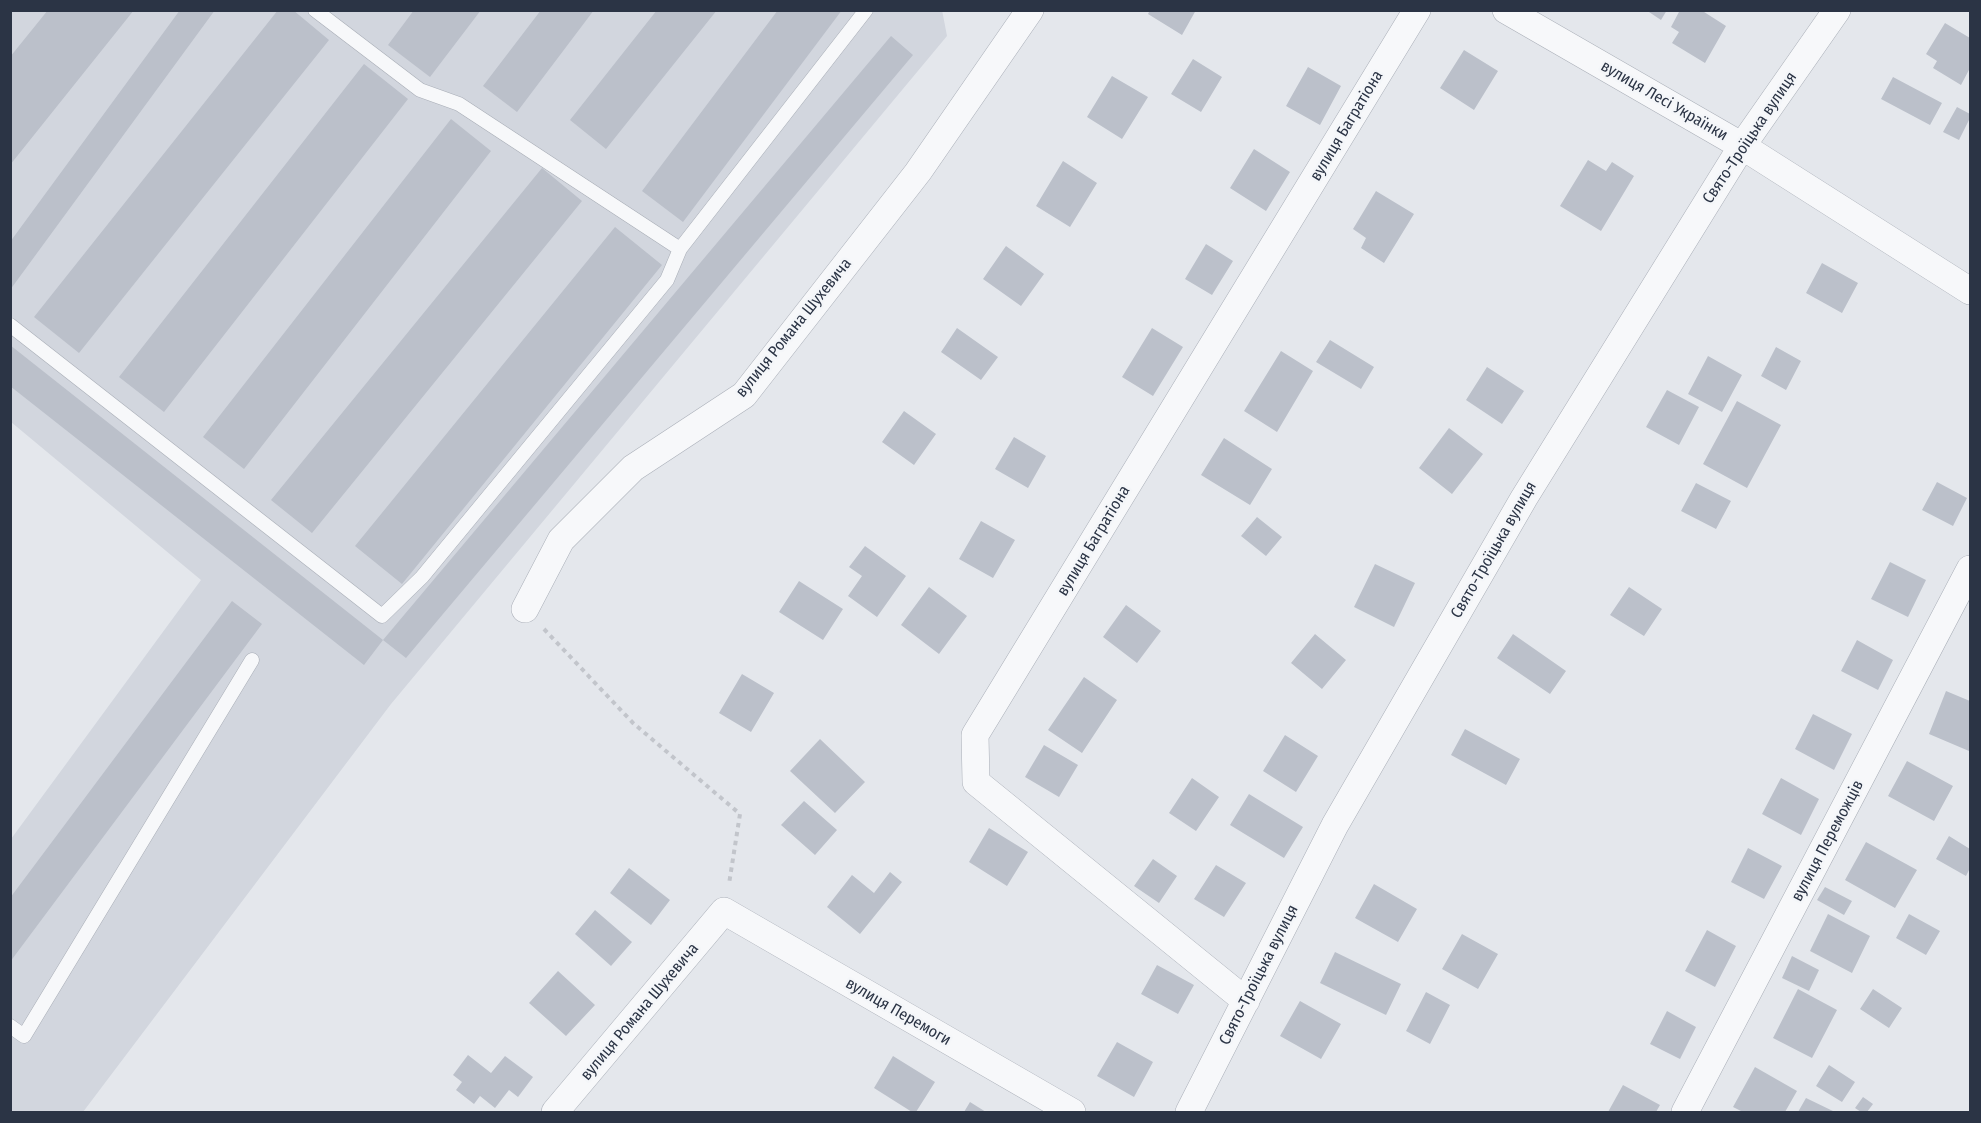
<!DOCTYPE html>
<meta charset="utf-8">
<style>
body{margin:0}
#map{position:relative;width:1981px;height:1123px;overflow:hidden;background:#e4e7ec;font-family:"Fira Sans Condensed",sans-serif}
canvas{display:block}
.frame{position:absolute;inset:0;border:12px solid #2b3445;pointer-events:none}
</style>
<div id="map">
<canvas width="1981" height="1123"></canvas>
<div class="frame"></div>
</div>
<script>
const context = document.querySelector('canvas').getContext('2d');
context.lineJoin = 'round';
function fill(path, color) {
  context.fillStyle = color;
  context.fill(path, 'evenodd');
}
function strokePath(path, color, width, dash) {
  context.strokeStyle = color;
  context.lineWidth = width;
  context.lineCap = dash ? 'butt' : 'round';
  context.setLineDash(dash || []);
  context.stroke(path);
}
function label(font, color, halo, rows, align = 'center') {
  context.font = font + ' "Fira Sans Condensed",sans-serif';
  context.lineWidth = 5;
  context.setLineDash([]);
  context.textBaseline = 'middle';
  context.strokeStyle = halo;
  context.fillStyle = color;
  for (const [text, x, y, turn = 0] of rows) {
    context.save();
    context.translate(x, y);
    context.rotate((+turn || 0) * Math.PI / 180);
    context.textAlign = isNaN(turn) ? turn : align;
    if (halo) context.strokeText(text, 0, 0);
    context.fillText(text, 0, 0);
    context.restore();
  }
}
fill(new Path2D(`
 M 942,10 L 947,36 L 391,704 L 83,1112 L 11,1112 L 11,839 L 201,580 L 11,422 L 10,11 Z`), '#d2d6de');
fill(new Path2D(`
 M 48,10 L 134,10 L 10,165 L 10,57 Z
 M 180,10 L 215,10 L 10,290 L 10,242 Z
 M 278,10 L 293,10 L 329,40 L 79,353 L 34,317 Z
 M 414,10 L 481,10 L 430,77 L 388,45 Z
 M 541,10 L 594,10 L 517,112 L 483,86 Z
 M 657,10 L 717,10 L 606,149 L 570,120 Z
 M 778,10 L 842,10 L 683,222 L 642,191 Z
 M 1150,10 L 1196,10 L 1182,35 L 1148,14 Z
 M 1646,10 L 1667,10 L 1661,20 Z
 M 1680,10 L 1701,10 L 1726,26 L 1705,63 L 1672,43 L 1679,32 L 1671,27 Z
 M 1945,23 L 1970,38 L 1970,68 L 1961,85 L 1933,68 L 1937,61 L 1926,54 Z
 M 891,36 L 913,55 L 406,658 L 383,640 Z
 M 1464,50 L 1498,71 L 1474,110 L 1440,88 Z
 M 1193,59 L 1222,77 L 1201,112 L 1171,94 Z
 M 364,64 L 408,99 L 164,412 L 119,377 Z
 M 1308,67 L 1341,86 L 1320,125 L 1286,106 Z
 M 1112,76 L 1148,97 L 1122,139 L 1087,117 Z
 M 1893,77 L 1942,103 L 1930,125 L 1881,99 Z
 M 1957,107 L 1970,114 L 1970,118 L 1959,140 L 1943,132 Z
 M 451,119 L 491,151 L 244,469 L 203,437 Z
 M 1254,149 L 1290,172 L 1266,211 L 1230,188 Z
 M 1588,160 L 1606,171 L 1612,162 L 1634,176 L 1601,231 L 1560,206 Z
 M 1063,161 L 1097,183 L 1070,227 L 1036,206 Z
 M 542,168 L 582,201 L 312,533 L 271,500 Z
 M 1376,191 L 1414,214 L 1384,263 L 1361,248 L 1366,238 L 1353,229 Z
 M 615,227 L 662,265 L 402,584 L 355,546 Z
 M 1206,244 L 1233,261 L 1212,295 L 1185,279 Z
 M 1006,246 L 1044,274 L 1021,306 L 983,279 Z
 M 1822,263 L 1858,283 L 1842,313 L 1806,293 Z
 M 957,328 L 998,357 L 981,380 L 941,352 Z
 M 1152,328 L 1183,347 L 1153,396 L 1122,377 Z
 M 1330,340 L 1374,367 L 1361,389 L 1316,362 Z
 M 10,345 L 383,640 L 364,665 L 10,386 Z
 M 1776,347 L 1801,361 L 1786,390 L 1761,376 Z
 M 1281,351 L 1313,371 L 1277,432 L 1244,411 Z
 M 1708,356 L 1742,375 L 1722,412 L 1688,394 Z
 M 1487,367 L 1524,391 L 1502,424 L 1466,400 Z
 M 1667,390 L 1699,407 L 1679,445 L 1646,427 Z
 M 1737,401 L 1781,425 L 1747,488 L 1703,464 Z
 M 904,411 L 936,434 L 914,465 L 882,442 Z
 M 1449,428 L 1483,454 L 1452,494 L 1419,468 Z
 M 1014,437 L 1046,456 L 1028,488 L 995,469 Z
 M 1224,438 L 1272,469 L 1250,505 L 1201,475 Z
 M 1937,482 L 1967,498 L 1953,526 L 1922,510 Z
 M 1696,483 L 1731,501 L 1716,529 L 1681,511 Z
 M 1257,517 L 1282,537 L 1266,556 L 1241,536 Z
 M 981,521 L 1015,540 L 993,578 L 959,559 Z
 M 865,546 L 906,576 L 877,617 L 848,596 L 862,576 L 849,567 Z
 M 1890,562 L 1926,580 L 1908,617 L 1871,599 Z
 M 1375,564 L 1415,583 L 1394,627 L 1354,607 Z
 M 799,581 L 843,609 L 823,640 L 779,612 Z
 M 929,587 L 967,616 L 939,654 L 901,625 Z
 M 1629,587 L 1662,609 L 1644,636 L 1610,615 Z
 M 232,601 L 262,624 L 10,962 L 10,898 Z
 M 1126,605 L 1161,631 L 1137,663 L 1103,637 Z
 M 1315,634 L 1346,660 L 1322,689 L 1291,663 Z
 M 1513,634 L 1566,671 L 1550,694 L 1497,658 Z
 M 1857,640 L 1893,660 L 1878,690 L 1841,671 Z
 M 742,674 L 774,693 L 751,732 L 719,713 Z
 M 1084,677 L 1117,700 L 1082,753 L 1048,730 Z
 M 1946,691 L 1970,701 L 1969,751 L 1929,734 Z
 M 1813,714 L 1852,734 L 1834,770 L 1795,749 Z
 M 1465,729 L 1520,759 L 1506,785 L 1451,755 Z
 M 1285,735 L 1318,756 L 1296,792 L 1263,771 Z
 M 820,739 L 865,782 L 835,813 L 790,771 Z
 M 1044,745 L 1078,765 L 1059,797 L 1025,777 Z
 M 1907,761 L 1953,786 L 1934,821 L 1888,796 Z
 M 1192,778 L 1219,797 L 1196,831 L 1169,813 Z
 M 1781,778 L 1819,799 L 1801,835 L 1762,814 Z
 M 1249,794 L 1303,827 L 1284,858 L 1230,825 Z
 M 804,801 L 837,830 L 815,855 L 781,825 Z
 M 989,828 L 1028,852 L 1007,886 L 969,862 Z
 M 1949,836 L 1970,849 L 1970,868 L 1966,876 L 1936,859 Z
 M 1866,842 L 1917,870 L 1895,908 L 1845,880 Z
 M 1748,848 L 1782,866 L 1764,899 L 1731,882 Z
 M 1153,859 L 1177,876 L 1159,903 L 1134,886 Z
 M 1216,865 L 1246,883 L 1224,917 L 1194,899 Z
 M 629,868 L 670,900 L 651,925 L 610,893 Z
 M 890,872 L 902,882 L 860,934 L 827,907 L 852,875 L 874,893 Z
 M 1374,884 L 1417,909 L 1398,942 L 1355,918 Z
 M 1825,887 L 1852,901 L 1844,915 L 1817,900 Z
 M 595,910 L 632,942 L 611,966 L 575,934 Z
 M 1828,914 L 1870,936 L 1852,973 L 1810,951 Z
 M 1909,914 L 1940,931 L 1926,955 L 1896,938 Z
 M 1707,930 L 1736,946 L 1715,987 L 1685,971 Z
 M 1462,934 L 1498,954 L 1478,989 L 1442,969 Z
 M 1335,952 L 1401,984 L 1386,1015 L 1320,983 Z
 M 1792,956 L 1819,970 L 1809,991 L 1782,978 Z
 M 1157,965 L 1194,985 L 1178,1014 L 1141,994 Z
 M 558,971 L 595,1005 L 566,1036 L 529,1003 Z
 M 1798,989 L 1837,1010 L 1812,1058 L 1773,1038 Z
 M 1873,989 L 1902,1008 L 1889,1028 L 1860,1009 Z
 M 1426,992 L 1450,1005 L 1430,1044 L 1406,1031 Z
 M 1300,1001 L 1341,1024 L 1321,1059 L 1280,1036 Z
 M 1667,1011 L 1696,1027 L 1680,1059 L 1650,1044 Z
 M 1117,1042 L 1153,1062 L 1134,1097 L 1097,1076 Z
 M 468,1055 L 491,1073 L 505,1056 L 533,1077 L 518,1097 L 509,1090 L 495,1108 L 480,1096 L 474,1104 L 456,1090 L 462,1082 L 453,1075 Z
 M 893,1056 L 935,1082 L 916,1112 L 912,1112 L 874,1088 Z
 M 1829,1065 L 1855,1082 L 1842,1102 L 1816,1086 Z
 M 1755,1067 L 1797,1091 L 1785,1112 L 1743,1112 L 1733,1107 Z
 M 1623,1085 L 1660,1105 L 1656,1112 L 1608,1112 Z
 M 1863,1097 L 1873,1104 L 1867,1112 L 1861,1112 L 1855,1108 Z
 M 1806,1098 L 1835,1112 L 1798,1112 Z
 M 970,1102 L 986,1112 L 964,1112 Z`), '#bbc0ca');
const lane = new Path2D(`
 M 315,10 L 420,90 L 459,104 L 680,249
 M 10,325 L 382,616 L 422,577 L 667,280 L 680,249 L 866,10
 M 10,1026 L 24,1036 L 252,660`);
const street = new Path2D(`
 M 1506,10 L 1742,146 L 1970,291
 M 525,609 L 561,540 L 633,468 L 744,395 L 918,172 L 1030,10
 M 1246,1001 L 976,782 L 975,735 L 1417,10
 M 555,1112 L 724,911 L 1072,1112
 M 1189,1112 L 1335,825 L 1524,498 L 1742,146 L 1837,10
 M 1685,1112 L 1970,569`);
strokePath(lane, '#a9aeb7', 15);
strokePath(street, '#a9aeb7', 28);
strokePath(new Path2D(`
 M 544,629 L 633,723 L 740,814 L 729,884`), '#c2c5cb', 4, [4.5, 4.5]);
strokePath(lane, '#f7f8fa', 14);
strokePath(street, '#f7f8fa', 27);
label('16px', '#2b3445', '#f4f6f9', [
 ["вулиця Лесі Українки",1664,101,30],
 ["вулиця Багратіона",1347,126,-59],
 ["Свято-Троїцька вулиця",1750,138,-56],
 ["вулиця Романа Шухевича",794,328,-51],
 ["вулиця Багратіона",1094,541,-59],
 ["Свято-Троїцька вулиця",1494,550,-60],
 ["вулиця Переможців",1828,841,-62],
 ["Свято-Троїцька вулиця",1259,975,-63],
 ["вулиця Романа Шухевича",640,1012,-50],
 ["вулиця Перемоги",898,1012,30]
]);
</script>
